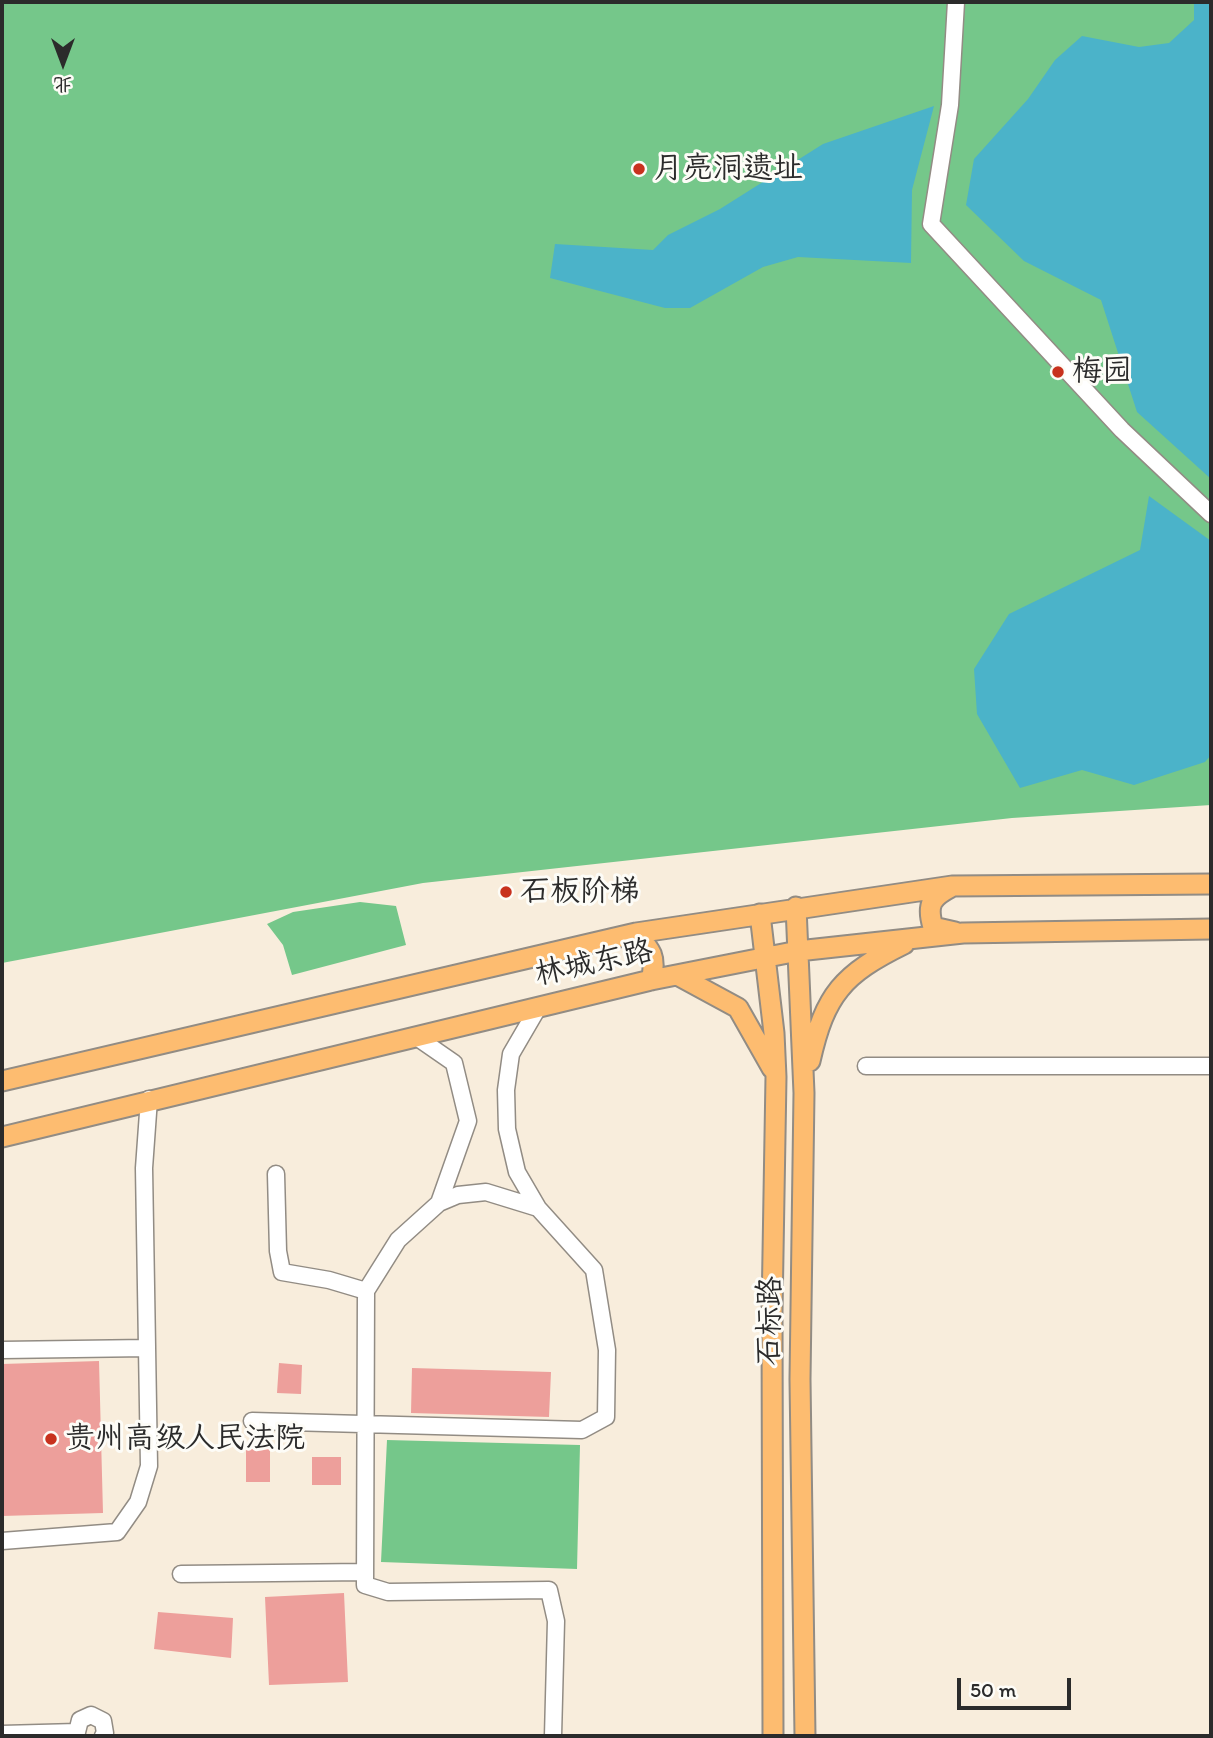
<!DOCTYPE html>
<meta charset="utf-8">
<style>
body{margin:0}
#map{position:relative;width:1213px;height:1738px;overflow:hidden;background:#f8eddc;font-family:Itim,"LXGW WenKai TC",sans-serif}
canvas{display:block}
.frame{position:absolute;inset:0;border:4px solid #2b2b2b;pointer-events:none}
.north{position:absolute;left:28px;top:28px;width:70px;height:70px;-webkit-text-stroke:5px #fdfcf7;paint-order:stroke;rotate:180deg;font-size:19px;font-weight:700;line-height:28px;text-align:center;color:#2b2b2b}
.north::after{content:'';display:block;margin:auto;width:24px;height:32px;background:#2b2b2b;clip-path:polygon(50% 0,100% 100%,50% 72%,0 100%)}
.scale{position:absolute;left:957px;top:1678px;width:114px;height:32px;box-sizing:border-box;border:4px solid #2b2b2b;border-top:0;padding-left:9px;font-size:21px;line-height:24px;white-space:nowrap;color:#2b2b2b;-webkit-text-stroke:5px #fdfcf7;paint-order:stroke}
</style>
<div id="map">
<canvas width="1213" height="1738"></canvas>
<div class="frame"></div>
<div class="north">北</div>
<div class="scale">50 m</div>
</div>
<script>
const context = document.querySelector('canvas').getContext('2d');
context.lineJoin = 'round';
function fill(path, color) {
  context.fillStyle = color;
  context.fill(path, 'evenodd');
}
function strokePath(path, color, width, dash) {
  context.strokeStyle = color;
  context.lineWidth = width;
  context.lineCap = dash ? 'butt' : 'round';
  context.setLineDash(dash || []);
  context.stroke(path);
}
function label(font, color, halo, rows, align = 'center') {
  context.font = font + ' Itim,"LXGW WenKai TC",sans-serif';
  context.lineWidth = 6;
  context.setLineDash([]);
  context.textBaseline = 'middle';
  context.strokeStyle = halo;
  context.fillStyle = color;
  for (const [text, x, y, turn = 0] of rows) {
    context.save();
    context.translate(x, y);
    context.rotate((+turn || 0) * Math.PI / 180);
    context.textAlign = isNaN(turn) ? turn : align;
    if (halo) context.strokeText(text, 0, 0);
    context.fillText(text, 0, 0);
    context.restore();
  }
}
fill(new Path2D(`
 M 2,2 L 1211,2 L 1211,805 L 1012,818 L 423,883 L 2,963 Z
 M 360,902 L 396,906 L 406,945 L 292,975 L 283,945 L 267,924 L 293,912 Z
 M 387,1440 L 580,1445 L 577,1569 L 381,1562 Z`), '#75c78a');
fill(new Path2D(`
 M 1194,2 L 1211,2 L 1211,479 L 1137,412 L 1101,300 L 1024,261 L 966,205 L 974,159 L 1028,99 L 1055,60 L 1082,36 L 1139,47 L 1169,43 L 1194,20 Z
 M 934,106 L 912,190 L 911,263 L 798,257 L 763,267 L 690,308 L 665,308 L 550,278 L 555,244 L 653,250 L 668,235 L 720,209 L 823,144 Z
 M 1149,496 L 1211,541 L 1211,755 L 1205,762 L 1134,785 L 1082,770 L 1020,788 L 977,714 L 974,669 L 1009,614 L 1140,550 Z`), '#4bb3c9');
fill(new Path2D(`
 M 99,1361 L 103,1513 L 2,1516 L 2,1364 Z
 M 279,1363 L 302,1365 L 301,1394 L 277,1393 Z
 M 412,1368 L 551,1372 L 549,1417 L 411,1413 Z
 M 246,1449 L 270,1449 L 270,1482 L 246,1482 Z
 M 312,1457 L 341,1457 L 341,1485 L 312,1485 Z
 M 344,1593 L 348,1682 L 269,1685 L 265,1597 Z
 M 158,1612 L 233,1618 L 231,1658 L 154,1649 Z`), '#ed9f9b');
const minor = new Path2D(`
 M 956,2 L 950,105 L 931,224 L 1122,430 L 1211,514
 M 415,1036 L 454,1063 L 468,1121 L 439,1203
 M 866,1066 L 1211,1066
 M 276,1174 L 278,1251 L 282,1272 L 329,1280 L 366,1291
 M 538,1208 L 517,1172 L 507,1129 L 506,1090 L 511,1054 L 539,1006
 M 2,1350 L 147,1348
 M 252,1421 L 582,1430 L 606,1417 L 607,1350 L 594,1270 L 538,1208 L 486,1192 L 458,1195 L 439,1203 L 398,1240 L 366,1291 L 365,1585 L 388,1592 L 549,1590 L 556,1621 L 553,1736
 M 2,1541 L 117,1532 L 138,1502 L 149,1466 L 144,1168 L 149,1099
 M 181,1574 L 365,1572
 M 77,1732 L 80,1720 L 91,1715 L 103,1721 L 105,1733 L 103,1736
 M 2,1734 L 77,1732`);
const major = new Path2D(`
 M 951,887 C 932,897 926,904 933,927 L 955,932
 M 796,907 L 804,1093 L 800,1379 L 805,1736
 M 760,914 L 774,1033 L 776,1077 L 772,1312 L 773,1736
 M 636,933 C 651,950 657,957 651,980
 M 679,976 L 738,1008 L 772,1068
 M 810,1061 C 825,994 843,974 904,944
 M 2,1081 L 636,933 L 952,886 L 1211,884
 M 2,1137 L 651,980 L 798,951 L 963,933 L 1211,929`);
strokePath(minor, '#928c84', 19);
strokePath(major, '#928c84', 23);
strokePath(minor, '#fff', 16);
strokePath(major, '#fdbc70', 19);
for (const [x, y, r, color] of [
 [639,169,7,"#c8321e"],
 [1058,372,7,"#c8321e"],
 [506,892,7,"#c8321e"],
 [51,1439,7,"#c8321e"]
]) {
  const dot = new Path2D();
  dot.arc(x, y, r, 0, 2 * Math.PI);
  context.fillStyle = color;
  context.fill(dot);
  strokePath(dot, '#fdfcf7', 2.5);
}
label('30px', '#2b2b2b', '#fdfcf7', [
 ["月亮洞遗址",653,169],
 ["梅园",1072,372],
 ["石板阶梯",520,892],
 ["贵州高级人民法院",65,1439]
], 'left');
label('30px', '#2b2b2b', '#fdfcf7', [
 ["林城东路",594,964,-12],
 ["石标路",771,1321,-89]
]);
</script>
